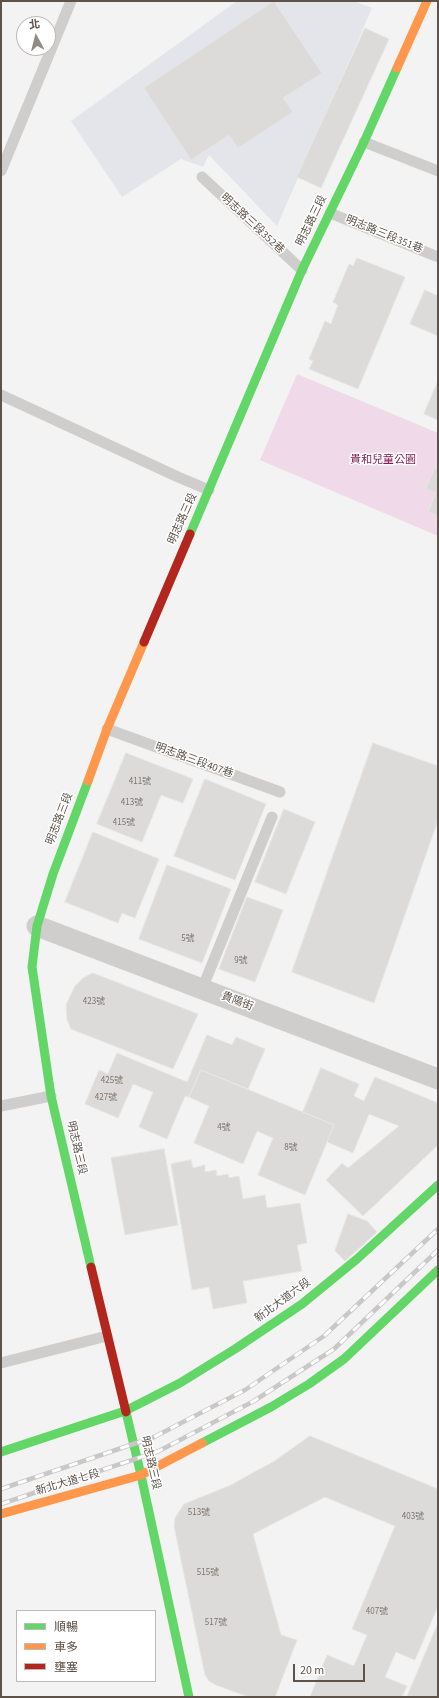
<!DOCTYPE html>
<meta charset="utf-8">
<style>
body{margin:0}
#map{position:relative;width:439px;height:1698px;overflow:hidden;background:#f3f3f3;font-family:"Source Sans 3","Noto Sans TC",sans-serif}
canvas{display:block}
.frame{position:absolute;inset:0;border:2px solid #5e534a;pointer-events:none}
.legend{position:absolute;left:16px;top:1610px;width:140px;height:72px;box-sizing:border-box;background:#fff;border:1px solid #bfbab7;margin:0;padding:5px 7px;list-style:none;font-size:12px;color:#5e534a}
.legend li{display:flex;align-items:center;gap:8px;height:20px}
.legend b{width:20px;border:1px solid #bfbab7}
.north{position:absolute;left:16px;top:16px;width:40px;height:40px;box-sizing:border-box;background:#fff;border:1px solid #bfbab7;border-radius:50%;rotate:353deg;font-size:11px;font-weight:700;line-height:16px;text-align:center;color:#5e534a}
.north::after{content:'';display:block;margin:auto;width:14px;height:18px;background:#928b85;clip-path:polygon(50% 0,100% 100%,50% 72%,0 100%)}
.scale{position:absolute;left:293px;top:1664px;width:72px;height:18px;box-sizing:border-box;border:2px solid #5e534a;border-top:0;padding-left:5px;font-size:12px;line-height:14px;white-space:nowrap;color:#5e534a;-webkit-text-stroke:3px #fff;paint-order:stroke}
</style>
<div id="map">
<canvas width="439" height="1698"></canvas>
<div class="frame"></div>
<ul class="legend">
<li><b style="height:5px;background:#63d668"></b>順暢</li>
<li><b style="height:5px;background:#ff974d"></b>車多</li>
<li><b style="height:5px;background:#b3261e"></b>壅塞</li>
</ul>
<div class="north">北</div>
<div class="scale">20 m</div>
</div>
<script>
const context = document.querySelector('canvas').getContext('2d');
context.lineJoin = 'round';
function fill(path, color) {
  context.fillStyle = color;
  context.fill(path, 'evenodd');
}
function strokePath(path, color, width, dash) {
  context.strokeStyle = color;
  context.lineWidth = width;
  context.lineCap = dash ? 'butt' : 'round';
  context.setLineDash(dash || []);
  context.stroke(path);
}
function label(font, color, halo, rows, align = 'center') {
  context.font = font + ' "Source Sans 3","Noto Sans TC",sans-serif';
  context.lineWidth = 3;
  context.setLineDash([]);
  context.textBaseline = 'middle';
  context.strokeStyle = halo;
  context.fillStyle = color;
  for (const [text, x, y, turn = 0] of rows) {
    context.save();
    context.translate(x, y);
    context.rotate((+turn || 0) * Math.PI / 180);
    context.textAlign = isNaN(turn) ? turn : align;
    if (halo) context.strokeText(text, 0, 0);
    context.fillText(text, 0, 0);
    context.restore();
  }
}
fill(new Path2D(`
 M 237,1 L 354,1 L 372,8 L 277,226 L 209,155 L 203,167 L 181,159 L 122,197 L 71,121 Z`), '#e4e5ea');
fill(new Path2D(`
 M 297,374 L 438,433 L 438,536 L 260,460 Z`), '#f0d9e8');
const building = new Path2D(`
 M 274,1 L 322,73 L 283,98 L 293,112 L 238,148 L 229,135 L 191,160 L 144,88 Z
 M 365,28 L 389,39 L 321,188 L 297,177 Z
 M 357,258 L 405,277 L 358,389 L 309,369 L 313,361 L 309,359 L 325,321 L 331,324 L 338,305 L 333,302 L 349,264 L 353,266 Z
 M 425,290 L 438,296 L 438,336 L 410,324 Z
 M 438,381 L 438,420 L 424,414 Z
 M 435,468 L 438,469 L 438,516 L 428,512 L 436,493 L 426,489 Z
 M 373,743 L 438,766 L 438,820 L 374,1003 L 292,972 Z
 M 126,753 L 193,779 L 183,803 L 161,795 L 142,842 L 97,824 Z
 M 205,779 L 266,804 L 235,880 L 174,856 Z
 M 284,809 L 315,822 L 286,894 L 255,882 Z
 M 93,832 L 159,859 L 135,918 L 122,913 L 118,923 L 65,902 Z
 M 167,865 L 231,889 L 202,963 L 139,939 Z
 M 247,897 L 283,910 L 255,982 L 219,969 Z
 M 93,973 L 198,1014 L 173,1069 L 71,1029 L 67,1019 L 66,1005 L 75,986 L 83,978 Z
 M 207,1035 L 232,1045 L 236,1037 L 265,1049 L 248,1089 L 201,1070 L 189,1097 L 185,1096 L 167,1139 L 139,1127 L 153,1092 L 133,1084 L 118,1118 L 85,1104 L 99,1070 L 108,1074 L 117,1053 L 187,1082 Z
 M 321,1068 L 359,1084 L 354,1096 L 364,1101 L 375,1077 L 438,1103 L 438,1145 L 363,1216 L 326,1180 L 342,1163 L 348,1168 L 399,1126 L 369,1114 L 353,1153 L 327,1142 L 334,1125 L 303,1112 Z
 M 201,1070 L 334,1125 L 305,1195 L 258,1175 L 273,1138 L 257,1131 L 243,1164 L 194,1143 L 209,1106 L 189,1097 Z
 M 164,1149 L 178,1225 L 125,1235 L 111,1158 Z
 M 191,1160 L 193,1168 L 205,1165 L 205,1172 L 216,1170 L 217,1176 L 228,1174 L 229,1178 L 239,1176 L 243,1199 L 265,1195 L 267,1208 L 300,1203 L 307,1243 L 297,1245 L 302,1271 L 243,1281 L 247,1303 L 213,1309 L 209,1287 L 192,1290 L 171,1164 Z
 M 348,1214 L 367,1221 L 377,1232 L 345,1261 L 335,1251 Z
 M 310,1436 L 438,1489 L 438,1606 L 415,1660 L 396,1652 L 385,1677 L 407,1686 L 402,1697 L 310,1697 L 327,1655 L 354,1666 L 367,1635 L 352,1629 L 395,1526 L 325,1497 L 253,1534 L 281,1635 L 297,1640 L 275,1697 L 249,1697 L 216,1685 L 209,1681 L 205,1675 L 174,1526 L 175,1518 L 184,1504 L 231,1485 L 256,1471 L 273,1462 Z
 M 438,1623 L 438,1697 L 407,1697 Z`);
fill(building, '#dcdbda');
strokePath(building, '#e5e5e4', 1);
strokePath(new Path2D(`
 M 364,142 L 438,171
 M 1,171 L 71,1
 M 202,177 L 302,270
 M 330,213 L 438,257
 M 1,395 L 178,477 L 209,490
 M 107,729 L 280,792
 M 202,989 L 272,817
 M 1,1106 L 51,1096
 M 1,1363 L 107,1336`), '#d0cecc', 11);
strokePath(new Path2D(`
 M 37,926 L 438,1079`), '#d0cecc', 21);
strokePath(new Path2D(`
 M 190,534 L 302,270 L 364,142 L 397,68
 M 88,781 L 53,874 L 37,926 L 32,967 L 51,1096 L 91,1267
 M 126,1412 L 141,1475 L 189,1697
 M 202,1443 L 271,1407 L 309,1384 L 344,1359 L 438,1270
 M 1,1452 L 125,1411 L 180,1383 L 235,1349 L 302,1304 L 357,1259 L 438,1185`), '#63d668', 9);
strokePath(new Path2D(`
 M 397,68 L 427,1
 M 88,781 L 107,729 L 144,642
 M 1,1514 L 141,1475 L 202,1443`), '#ff974d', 9);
strokePath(new Path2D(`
 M 144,642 L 190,534
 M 91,1267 L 126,1412`), '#b3261e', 9);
const rail = new Path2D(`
 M 1,1489 L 154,1437 L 245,1390 L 324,1336 L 438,1229
 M 1,1504 L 159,1451 L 254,1401 L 334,1349 L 438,1250`);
strokePath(rail, '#cac8c7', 4.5);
strokePath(rail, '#fff', 3, [9]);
label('9px', '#7e766f', null, [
 ["411號",140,782],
 ["413號",132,803],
 ["415號",124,823],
 ["5號",188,939],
 ["9號",241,961],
 ["423號",94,1002],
 ["425號",112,1081],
 ["427號",106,1098],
 ["4號",224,1128],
 ["8號",291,1148],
 ["513號",199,1513],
 ["403號",413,1517],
 ["515號",208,1573],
 ["407號",377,1612],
 ["517號",216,1623]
]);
label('11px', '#5e534a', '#fff', [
 ["明志路三段",312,221,-64],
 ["明志路三段352巷",252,224,43],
 ["明志路三段351巷",384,235,22],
 ["明志路三段",183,519,-66],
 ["明志路三段407巷",194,761,20],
 ["明志路三段",60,819,-69],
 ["貴陽街",237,1002,21],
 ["明志路三段",76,1148,77],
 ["新北大道六段",283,1301,-36],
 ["明志路三段",150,1463,77],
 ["新北大道七段",68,1483,-16]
]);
label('11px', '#7d1d50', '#fff', [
 ["貴和兒童公園",383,461]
]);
</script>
